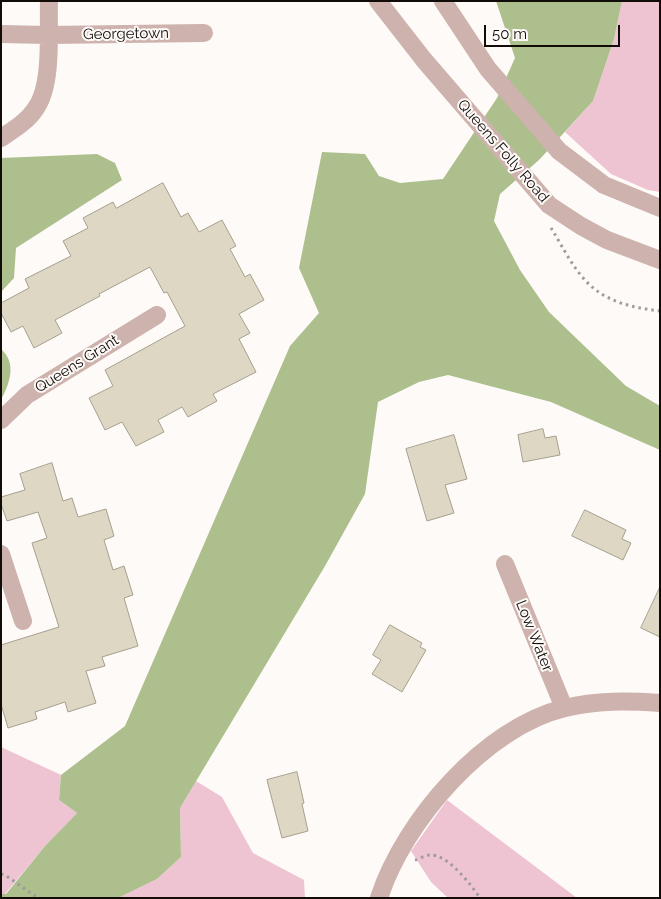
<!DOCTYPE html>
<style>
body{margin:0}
#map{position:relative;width:661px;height:899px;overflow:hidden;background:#fefaf8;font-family:Raleway,sans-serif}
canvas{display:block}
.frame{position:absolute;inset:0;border:2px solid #110c08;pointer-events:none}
.scale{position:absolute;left:484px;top:25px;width:136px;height:22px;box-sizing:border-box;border:2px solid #110c08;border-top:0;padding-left:6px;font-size:15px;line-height:18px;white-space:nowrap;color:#110c08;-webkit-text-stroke:4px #fefaf8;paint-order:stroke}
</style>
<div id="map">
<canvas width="661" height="899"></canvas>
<div class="frame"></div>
<div class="scale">50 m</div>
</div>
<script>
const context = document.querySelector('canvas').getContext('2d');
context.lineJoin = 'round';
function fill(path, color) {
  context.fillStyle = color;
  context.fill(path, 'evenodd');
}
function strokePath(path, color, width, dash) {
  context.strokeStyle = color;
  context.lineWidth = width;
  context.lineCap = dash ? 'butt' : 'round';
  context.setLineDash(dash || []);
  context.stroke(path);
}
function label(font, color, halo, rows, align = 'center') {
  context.font = font + ' Raleway,sans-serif';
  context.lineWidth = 4;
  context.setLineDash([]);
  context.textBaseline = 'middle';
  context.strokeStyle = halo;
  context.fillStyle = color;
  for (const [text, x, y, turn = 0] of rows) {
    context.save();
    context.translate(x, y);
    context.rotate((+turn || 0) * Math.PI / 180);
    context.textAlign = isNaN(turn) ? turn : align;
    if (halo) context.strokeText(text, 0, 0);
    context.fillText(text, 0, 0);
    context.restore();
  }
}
fill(new Path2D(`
 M 622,1 L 660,1 L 660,192 L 648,190 L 611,174 L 565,132 L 593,101 L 614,39 Z
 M 1,747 L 61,775 L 59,800 L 77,813 L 45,846 L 5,894 L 1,894 Z
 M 196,781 L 222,797 L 253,853 L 304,880 L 305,898 L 118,898 L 157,879 L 181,857 L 180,808 Z
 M 447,800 L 577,898 L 448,898 L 431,882 L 411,851 Z`), '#eec3d2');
fill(new Path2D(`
 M 496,1 L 622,1 L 614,39 L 593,101 L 539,160 L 500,194 L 494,221 L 520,270 L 549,312 L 626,386 L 660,406 L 660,450 L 551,402 L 448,375 L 419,382 L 378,402 L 365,494 L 325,566 L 180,808 L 181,857 L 157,879 L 118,898 L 1,898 L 1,894 L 6,894 L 45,846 L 77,813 L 59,800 L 61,775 L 125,726 L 290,346 L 319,313 L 299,268 L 322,152 L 365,154 L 379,176 L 400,183 L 443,179 L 497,98 L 515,58 Z
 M 97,154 L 115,163 L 122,180 L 16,248 L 14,278 L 1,292 L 1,158 Z
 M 1,349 C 17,363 10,383 1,400 Z`), '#acbf8d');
const building = new Path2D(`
 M 163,183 L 181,217 L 188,213 L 199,232 L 222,220 L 236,246 L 230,249 L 245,277 L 250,274 L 264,300 L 239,314 L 250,333 L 239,339 L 256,372 L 213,394 L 217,401 L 188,417 L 182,407 L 158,420 L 164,432 L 136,446 L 122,422 L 105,430 L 89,398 L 113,386 L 105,370 L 185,326 L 167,292 L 164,293 L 150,267 L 99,294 L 100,296 L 55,320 L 62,333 L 34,348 L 23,326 L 11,332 L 1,313 L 1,303 L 29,288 L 25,279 L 71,256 L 63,241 L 88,228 L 83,218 L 113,202 L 116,208 Z
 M 543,429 L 545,438 L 556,436 L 560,455 L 523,462 L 518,435 Z
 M 454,435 L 467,479 L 445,485 L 454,513 L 427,521 L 406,449 Z
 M 52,463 L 63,501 L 72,498 L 78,517 L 106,509 L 114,536 L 104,540 L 113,570 L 124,566 L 133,595 L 124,598 L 138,646 L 102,657 L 105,666 L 86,671 L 96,703 L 68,712 L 65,702 L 35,712 L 37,719 L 8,728 L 1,704 L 1,645 L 59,627 L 32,543 L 47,538 L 38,512 L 7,521 L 1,504 L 1,497 L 25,490 L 20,474 Z
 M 585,510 L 626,530 L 622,539 L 631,543 L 623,560 L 572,536 Z
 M 660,587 L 660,637 L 641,628 Z
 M 390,625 L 422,643 L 420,647 L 426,650 L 402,692 L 372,674 L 381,660 L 373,655 Z
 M 297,772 L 304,803 L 302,804 L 308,831 L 282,838 L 267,780 Z`);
fill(building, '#ddd7c4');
strokePath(building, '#a59f8d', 1);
strokePath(new Path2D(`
 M 551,228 C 563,247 574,271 591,286 C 610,303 635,308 660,311
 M 415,860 C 419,859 425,855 430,855 C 448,854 471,885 480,898
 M 1,874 L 5,875 L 38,898`), '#a09b98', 3, [2.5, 4]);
strokePath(new Path2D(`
 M 378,1 L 424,60 L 549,205 L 581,226 L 607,240 L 660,260
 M 443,1 L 488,69 L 559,151 L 604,185 L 660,208
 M 1,34 L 48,35 L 204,33
 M 1,138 C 13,130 28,121 36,108 C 53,84 48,30 49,1
 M 1,420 L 27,395 L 157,315
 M 1,554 L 23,621
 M 505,564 L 564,708
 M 379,898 C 404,821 485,727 565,708 C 597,700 628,701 660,703`), '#cdb2ad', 18);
label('15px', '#110c08', '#fefaf8', [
 ["Georgetown",126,34,-1],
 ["Queens Folly Road",503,151,49],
 ["Queens Grant",77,364,-32],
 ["Low Water",534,636,68]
]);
</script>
